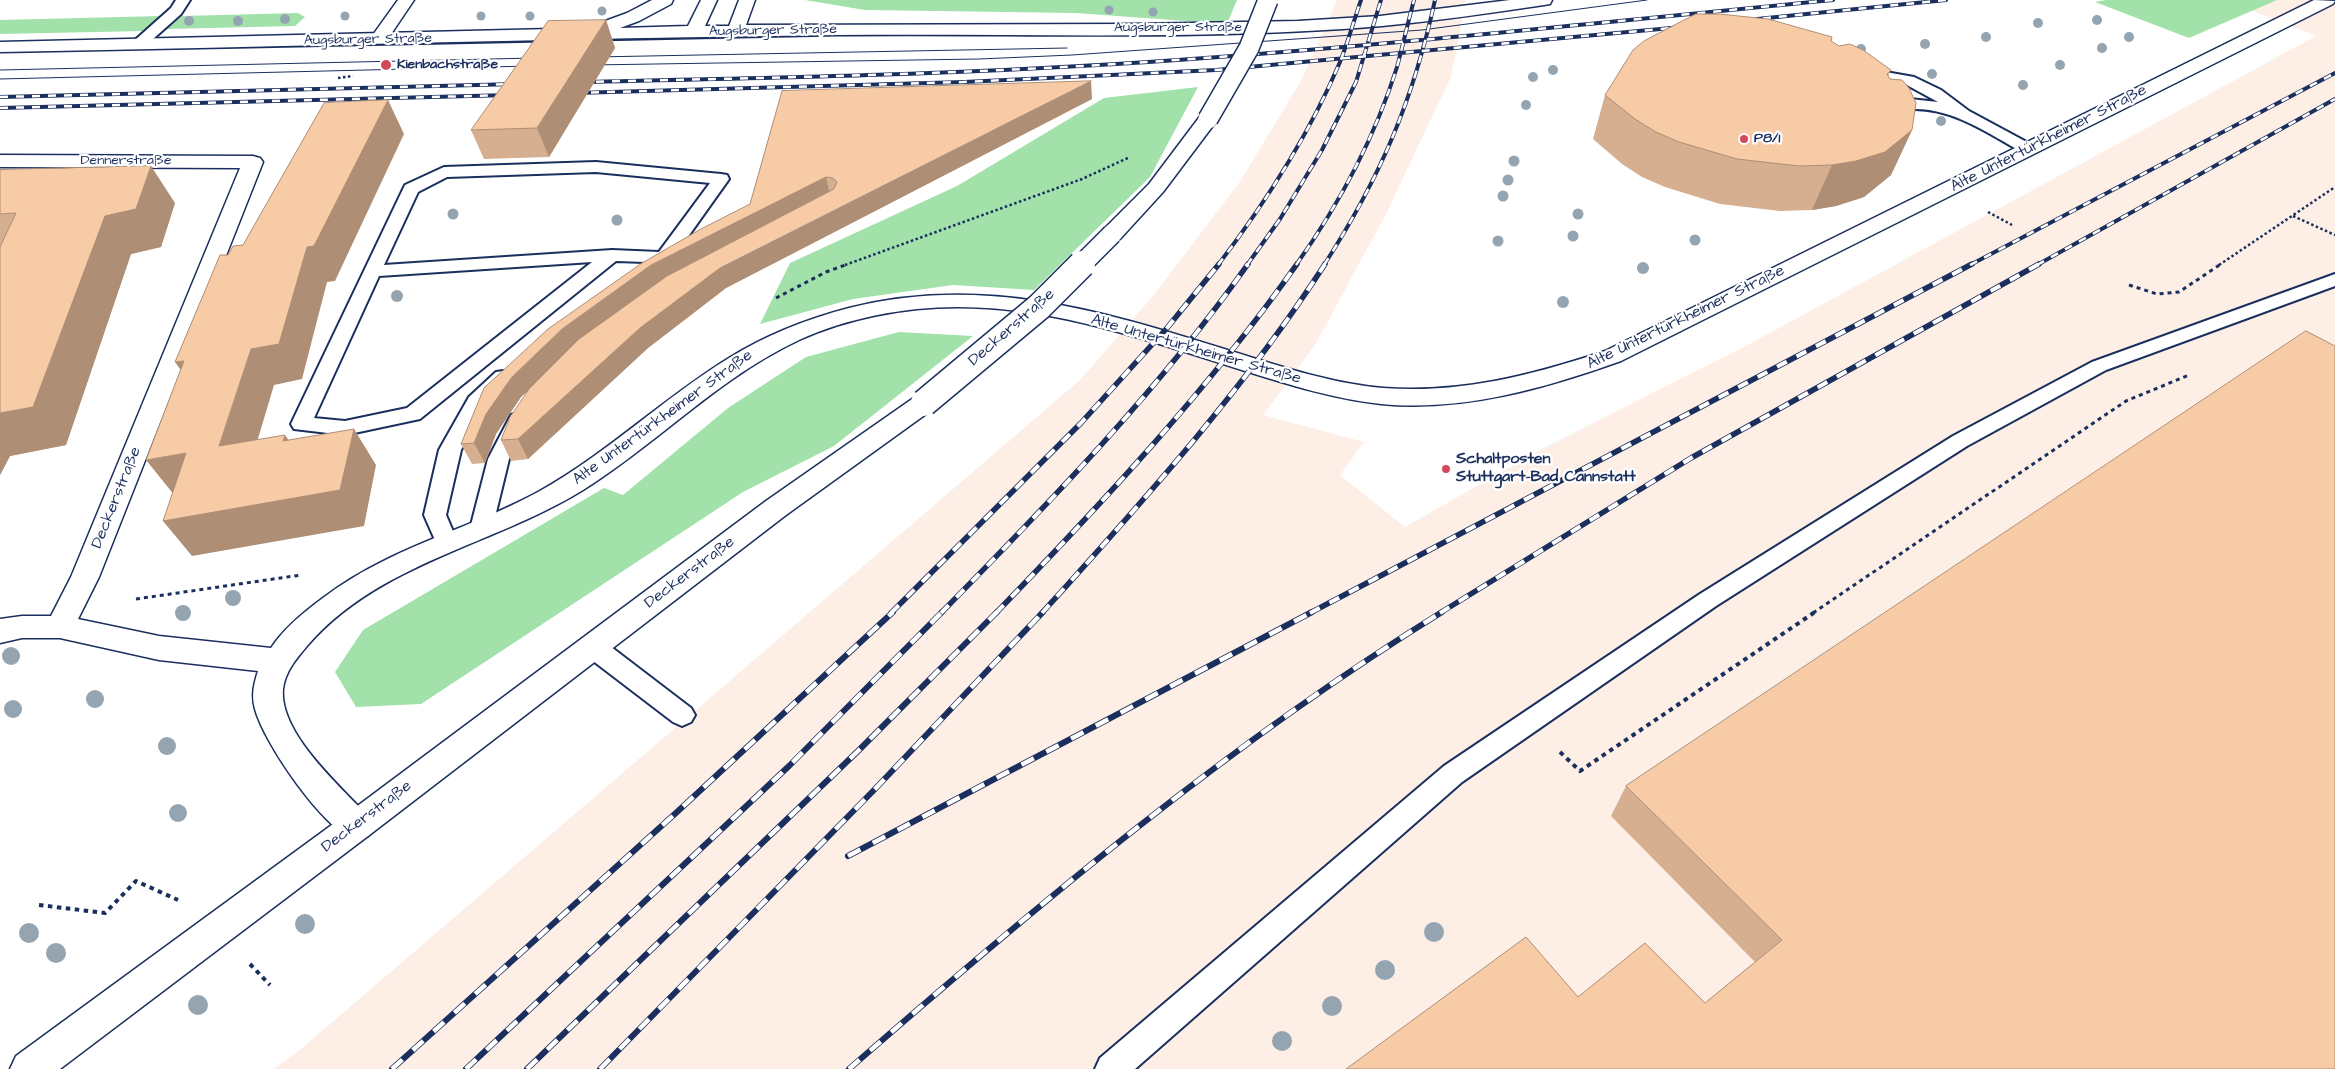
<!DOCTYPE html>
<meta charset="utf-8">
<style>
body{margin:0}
canvas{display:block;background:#fff}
</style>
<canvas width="2335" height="1069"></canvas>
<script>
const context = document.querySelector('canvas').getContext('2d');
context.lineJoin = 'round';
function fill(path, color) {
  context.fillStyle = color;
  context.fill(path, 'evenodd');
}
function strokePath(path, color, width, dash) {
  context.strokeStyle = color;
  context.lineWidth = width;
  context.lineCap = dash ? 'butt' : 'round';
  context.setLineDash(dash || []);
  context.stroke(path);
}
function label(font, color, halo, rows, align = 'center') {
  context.font = font + ' "Architects Daughter",sans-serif';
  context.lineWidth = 4.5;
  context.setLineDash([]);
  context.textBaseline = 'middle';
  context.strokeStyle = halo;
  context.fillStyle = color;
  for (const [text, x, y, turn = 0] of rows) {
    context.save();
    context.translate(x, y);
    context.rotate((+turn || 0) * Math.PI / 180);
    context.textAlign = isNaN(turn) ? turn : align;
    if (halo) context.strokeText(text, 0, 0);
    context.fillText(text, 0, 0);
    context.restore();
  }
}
fill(new Path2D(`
 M 1337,0 L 1466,0 L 1451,77 L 1385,216 L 1315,345 L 1263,415 L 1364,442 L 1340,475 L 1405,527 L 1542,449 L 1742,348 L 2316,36 L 2226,0 L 2335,0 L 2335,1069 L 274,1069 L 301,1049 L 1080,380 L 1153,296 L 1239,183 L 1301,81 Z`), '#fdefe5');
fill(new Path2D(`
 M 805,0 L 1237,0 L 1227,24 L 1076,13 L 865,10 Z
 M 2106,0 L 2277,0 L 2189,38 L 2095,2 Z
 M 298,13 L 305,17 L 295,26 L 167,29 L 182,16 Z
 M 161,16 L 143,31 L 0,34 L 0,20 Z
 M 1198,87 L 1150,177 L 1034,290 L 953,285 L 853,299 L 760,324 L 790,263 L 957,186 L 1104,98 Z
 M 899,332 L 973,336 L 834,446 L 743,492 L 421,704 L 356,707 L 335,672 L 363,630 L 604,488 L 623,495 L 728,408 L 806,357 Z`), '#a2e1a9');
const lane = new Path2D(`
 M 176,0 L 190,0 L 181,14 L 144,47 L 134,47 L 132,44 L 134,41 L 171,8 Z
 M 1858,70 L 1880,71 L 1914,77 L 1941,90 L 1969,111 L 2034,146 L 2036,149 L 2034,152 L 2022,152 C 1989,134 1954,109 1915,109 C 1903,109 1896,122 1882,118 L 1880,115 L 1882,112 L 1910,99 L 1938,102 L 1905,84 L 1853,77 L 1851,74 Z
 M 596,162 L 721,174 L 727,175 L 729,179 L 670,262 L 652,271 L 646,270 L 643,266 L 645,262 L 616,261 L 420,419 L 345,435 L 294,429 L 291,424 L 405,185 L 444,167 ZM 596,172 L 710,183 L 659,252 L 612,250 L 384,265 L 418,192 L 447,177 ZM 592,262 L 407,408 L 345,421 L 314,418 L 379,276 Z
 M 2335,274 L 2335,286 L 2106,370 L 1967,446 L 1716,606 L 1462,782 L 1135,1069 L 1095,1069 L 1100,1058 L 1444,766 L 1700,594 L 1953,436 L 2092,362 Z
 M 503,371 L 510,372 L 513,377 L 484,406 L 461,450 L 446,515 L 458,543 L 455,549 L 447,551 L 439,549 L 424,515 L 439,450 L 469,397 L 496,372 Z
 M 518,413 L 525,415 L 528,420 L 509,459 L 492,529 L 489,535 L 481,537 L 473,535 L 470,529 L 488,459 L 511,415 Z
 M 593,637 L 602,640 L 691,708 L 695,715 L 691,722 L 682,726 L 673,722 L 584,654 L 581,647 L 584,640 Z`);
const street = new Path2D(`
 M 398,0 L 414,0 L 385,43 L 373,43 L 370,39 Z
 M 2314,0 L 2335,1 L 2333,4 L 1621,361 C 1545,388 1463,412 1381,404 C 1334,399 1290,385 1245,371 C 1152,342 1057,307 958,307 C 904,307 847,318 799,340 C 718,378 658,443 583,490 C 494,545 378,563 307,646 C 296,659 285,672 283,689 C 279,733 340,786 368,816 L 373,826 L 368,836 L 356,841 C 323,829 264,743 255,709 C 251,695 254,684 258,671 L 159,660 L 60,638 L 22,638 L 0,643 L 0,619 L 22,616 L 51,616 L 71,577 L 240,168 L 0,167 L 0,155 L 253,156 L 260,158 L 263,162 L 99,577 L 78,619 L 159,636 L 271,648 C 284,628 304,612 323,598 C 390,547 466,531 538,492 C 607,454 662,399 729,358 C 766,335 807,319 849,308 C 979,275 1097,309 1221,348 C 1274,364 1327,383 1383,388 C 1459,394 1533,375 1605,351 Z`);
const secondary = new Path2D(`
 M 652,0 L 673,0 L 671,4 L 639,21 L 620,28 L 688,26 L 701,0 L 717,0 L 705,26 L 729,26 L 739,0 L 755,0 L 746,25 L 1133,24 L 1298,21 L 1380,16 L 1510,0 L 1552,0 L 1550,4 L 1544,5 C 1490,13 1436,21 1382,26 C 1202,41 1019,33 838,35 C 560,38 280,47 0,52 L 0,42 L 594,28 L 597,24 L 627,13 Z
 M 1208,113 L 1215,115 L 1218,119 L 1163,192 L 1120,239 L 1112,240 L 1104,239 L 1101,234 L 1104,229 L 1149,184 L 1201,115 Z
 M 924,395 L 933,397 L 936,403 L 933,409 L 786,515 L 368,836 L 60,1069 L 10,1069 L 16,1056 L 344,816 L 766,501 L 915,397 Z`);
strokePath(lane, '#1b2f5e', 4);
strokePath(street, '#1b2f5e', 3);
strokePath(secondary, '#1b2f5e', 3);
strokePath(new Path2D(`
 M 338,78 L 353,76
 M 1988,212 L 2012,225
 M 2293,216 L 2335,235
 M 845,265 L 1082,179 L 1130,157
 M 2219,265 L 2335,187`), '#1b2f5e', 2.5, [2.5, 2.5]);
strokePath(new Path2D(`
 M 2129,285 L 2157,294 L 2179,292 L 2221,264
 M 776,298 L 826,272 L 848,264
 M 136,599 L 301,575
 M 1813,613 L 2126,401 L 2189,375`), '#1b2f5e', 3, [4, 4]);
strokePath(new Path2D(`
 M 1560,752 L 1580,771 L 1815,612
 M 39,905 L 105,913 L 136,881 L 178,900
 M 250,964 L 270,985`), '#1b2f5e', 4, [4.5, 4.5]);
fill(lane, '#fff');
fill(street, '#fff');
fill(secondary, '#fff');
strokePath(new Path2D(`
 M 595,57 L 1067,48
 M 590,65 L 979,59 L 1072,55 L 1422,30 L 1647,0
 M 0,70 L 535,58
 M 0,79 L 530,66`), '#1b2f5e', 1);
const railFar2 = new Path2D(`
 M 1747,20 L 1946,0
 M 580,82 C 759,78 938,75 1116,64 C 1356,49 1594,23 1833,0
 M 575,93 L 964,82 L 1216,70 L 1682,27
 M 0,97 L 517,84
 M 0,108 L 510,95
 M 1218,265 C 1266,202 1309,135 1340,62 C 1348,42 1354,20 1361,0
 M 1247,265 L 1280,219 L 1322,150 L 1356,82 L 1381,0
 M 1296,265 C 1338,206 1375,137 1397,67 C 1403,45 1408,22 1414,0
 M 1324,265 C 1380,178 1413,101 1435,0
 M 1970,265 L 2335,73
 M 2037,265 L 2335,99`);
const railFar1 = new Path2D(`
 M 891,613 L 1081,423 L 1167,328 L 1219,264
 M 941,613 C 1049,503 1159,390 1248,264
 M 996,613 C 1103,502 1208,390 1297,264
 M 1042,613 C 1142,502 1244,390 1325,264
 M 1310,613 L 1972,264
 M 1440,613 L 1691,458 L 2039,264`);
const rail = new Path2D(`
 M 848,856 L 1312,612
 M 392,1069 L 677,812 L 893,612
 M 466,1069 L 789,766 L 942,612
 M 527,1069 L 858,751 L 997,612
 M 600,1069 L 875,789 L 1043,612
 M 849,1069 C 1037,905 1230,743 1442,612`);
strokePath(railFar2, '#1b2f5e', 4);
strokePath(railFar1, '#1b2f5e', 5.5);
strokePath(rail, '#1b2f5e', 6);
strokePath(railFar2, '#fff', 2.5, [8]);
strokePath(railFar1, '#fff', 4, [11]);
strokePath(rail, '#fff', 4.5, [14]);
const secondaryBridgeFar1 = new Path2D(`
 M 1208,119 L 1249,48 L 1268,0
 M 1081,265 L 1112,234`);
const secondaryBridge = new Path2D(`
 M 924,403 L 1039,307 L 1082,264`);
strokePath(secondaryBridgeFar1, '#1b2f5e', 22, []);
strokePath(secondaryBridge, '#1b2f5e', 29, []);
strokePath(secondaryBridgeFar1, '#fff', 19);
strokePath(secondaryBridge, '#fff', 26);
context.fillStyle = '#94a5b1';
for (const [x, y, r] of [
 [1109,10,4.5],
 [602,11,4.5],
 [1153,12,4.5],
 [345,16,4.5],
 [481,16,4.5],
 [530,16,4.5],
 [285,19,5],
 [2097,20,5],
 [189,21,5],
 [238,21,5],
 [2038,23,5],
 [1986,37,5],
 [2129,37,5],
 [1925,44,5],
 [2102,48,5],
 [1861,49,5],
 [2060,65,5],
 [1553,70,5],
 [1932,74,5],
 [1533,77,5],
 [2023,85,5],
 [1526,105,5],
 [1941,121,5],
 [1514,161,5.5],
 [1508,180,5.5],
 [1503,196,5.5],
 [453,214,5.5],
 [1578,214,5.5],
 [617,220,5.5],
 [1573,236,5.5],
 [1695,240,5.5],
 [1498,241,5.5],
 [1643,268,6],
 [397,296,6],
 [1563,302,6],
 [233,598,8],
 [183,613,8],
 [11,656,9],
 [95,699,9],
 [13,709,9],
 [167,746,9],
 [178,813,9],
 [305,924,10],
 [1434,932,10],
 [29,933,10],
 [56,953,10],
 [1385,970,10],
 [198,1005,10],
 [1332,1006,10],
 [1282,1041,10]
]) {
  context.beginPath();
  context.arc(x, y, r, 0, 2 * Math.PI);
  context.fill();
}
fill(new Path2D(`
 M 606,20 L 615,48 L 549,157 L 484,159 L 471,130 Z
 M 1831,41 L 1839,46 L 1891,70 L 1888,76 L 1912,130 L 1891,175 L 1864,197 L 1836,206 L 1812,210 L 1780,211 L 1720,204 L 1665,187 L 1642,177 L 1622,164 L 1593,139 L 1605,95 Z
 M 782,91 L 1092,99 L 726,288 L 648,348 L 528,459 L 511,461 L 501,440 L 528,391 L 521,397 L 496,434 L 485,463 L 472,464 L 461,444 L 750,204 Z
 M 0,170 L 175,203 L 161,247 L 131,254 L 66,445 L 10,456 L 0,475 Z
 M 1626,786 L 2335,1069 L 1578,997 L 1705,1003 L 1755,962 L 1611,816 Z`), '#d5af90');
fill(new Path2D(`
 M 606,20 L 615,48 L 549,157 L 537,128 Z
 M 1091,81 L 1092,99 L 726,288 L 648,348 L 528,459 L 518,439 L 640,328 L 720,268 Z
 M 388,100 L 404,134 L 335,281 L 327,282 L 302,379 L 274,385 L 245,482 L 219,446 L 251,349 Z
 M 1912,130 L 1891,175 L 1864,197 L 1836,206 L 1812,210 L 1832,165 Z
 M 151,166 L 175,203 L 161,247 L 131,254 L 66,445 L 10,456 L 0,475 L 0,413 L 105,216 Z
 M 826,177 L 830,196 L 571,349 L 521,397 L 496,434 L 485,463 L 474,443 L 486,414 L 512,377 L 562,329 L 651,265 Z
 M 184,361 L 201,398 L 175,362 Z
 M 354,429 L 376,465 L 364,526 L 192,556 L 163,521 Z
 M 285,435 L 310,471 L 283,441 Z
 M 186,453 L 175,496 L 146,460 Z`), '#ae8e75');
const building = new Path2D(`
 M 1696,14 L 1719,14 L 1768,19 L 1832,37 L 1831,41 L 1839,46 L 1850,44 L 1863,50 L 1891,70 L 1887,74 L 1890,79 L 1902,80 L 1909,88 L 1916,103 L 1912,130 L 1885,152 L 1856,161 L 1832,165 L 1799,166 L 1737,159 L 1679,142 L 1656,132 L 1635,119 L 1605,95 L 1633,50 L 1644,41 Z
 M 606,20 L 537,128 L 471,130 L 548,21 Z
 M 1091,81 L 720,268 L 640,328 L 518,439 L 501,440 L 510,417 L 529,389 L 579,339 L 667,276 L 834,189 L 837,182 L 833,178 L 826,177 L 651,265 L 562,329 L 512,377 L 486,414 L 474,443 L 461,444 L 484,388 L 548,329 L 642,263 L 701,229 L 750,204 L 782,91 Z
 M 388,100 L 314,246 L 307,247 L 279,344 L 251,349 L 219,446 L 285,435 L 283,441 L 354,429 L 340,490 L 163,521 L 186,453 L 146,460 L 184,361 L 175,362 L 220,255 L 228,255 L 233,246 L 243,245 L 324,103 Z
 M 151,166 L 136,209 L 105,216 L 33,407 L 0,413 L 0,247 L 16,213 L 0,214 L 0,170 Z
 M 2306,331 L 2335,346 L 2335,1069 L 1346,1069 L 1526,937 L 1578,997 L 1645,943 L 1705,1003 L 1782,940 L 1626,786 Z`);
fill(building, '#f8cba7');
strokePath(building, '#ae8e75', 1);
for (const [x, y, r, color] of [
 [386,65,6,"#d1495b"],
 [1744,139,5,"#d1495b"],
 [1446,469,5,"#d1495b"]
]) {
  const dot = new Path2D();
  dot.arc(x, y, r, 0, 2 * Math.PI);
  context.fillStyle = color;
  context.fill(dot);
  strokePath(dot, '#fff', 2);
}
label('14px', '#1b2f5e', '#fff', [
 ["Augsburger Straße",1178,28],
 ["Augsburger Straße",773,31,-1],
 ["Augsburger Straße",368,40,-1],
 ["Dennerstraße",126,161]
]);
label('bold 14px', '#1b2f5e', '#fff', [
 ["Kienbachstraße",397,65],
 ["P8/1",1754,139]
], 'left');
label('16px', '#1b2f5e', '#fff', [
 ["Alte Untertürkheimer Straße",2049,139,-27],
 ["Alte Untertürkheimer Straße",1686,318,-26],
 ["Deckerstraße",1012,328,-41],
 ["Alte Untertürkheimer Straße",1196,350,16],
 ["Alte Untertürkheimer Straße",663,418,-36],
 ["Deckerstraße",117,498,-68],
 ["Deckerstraße",690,573,-37],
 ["Deckerstraße",367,817,-37]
]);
label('bold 16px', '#1b2f5e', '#fff', [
 ["Schaltposten",1456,460],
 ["Stuttgart-Bad Cannstatt",1456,478]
], 'left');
</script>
